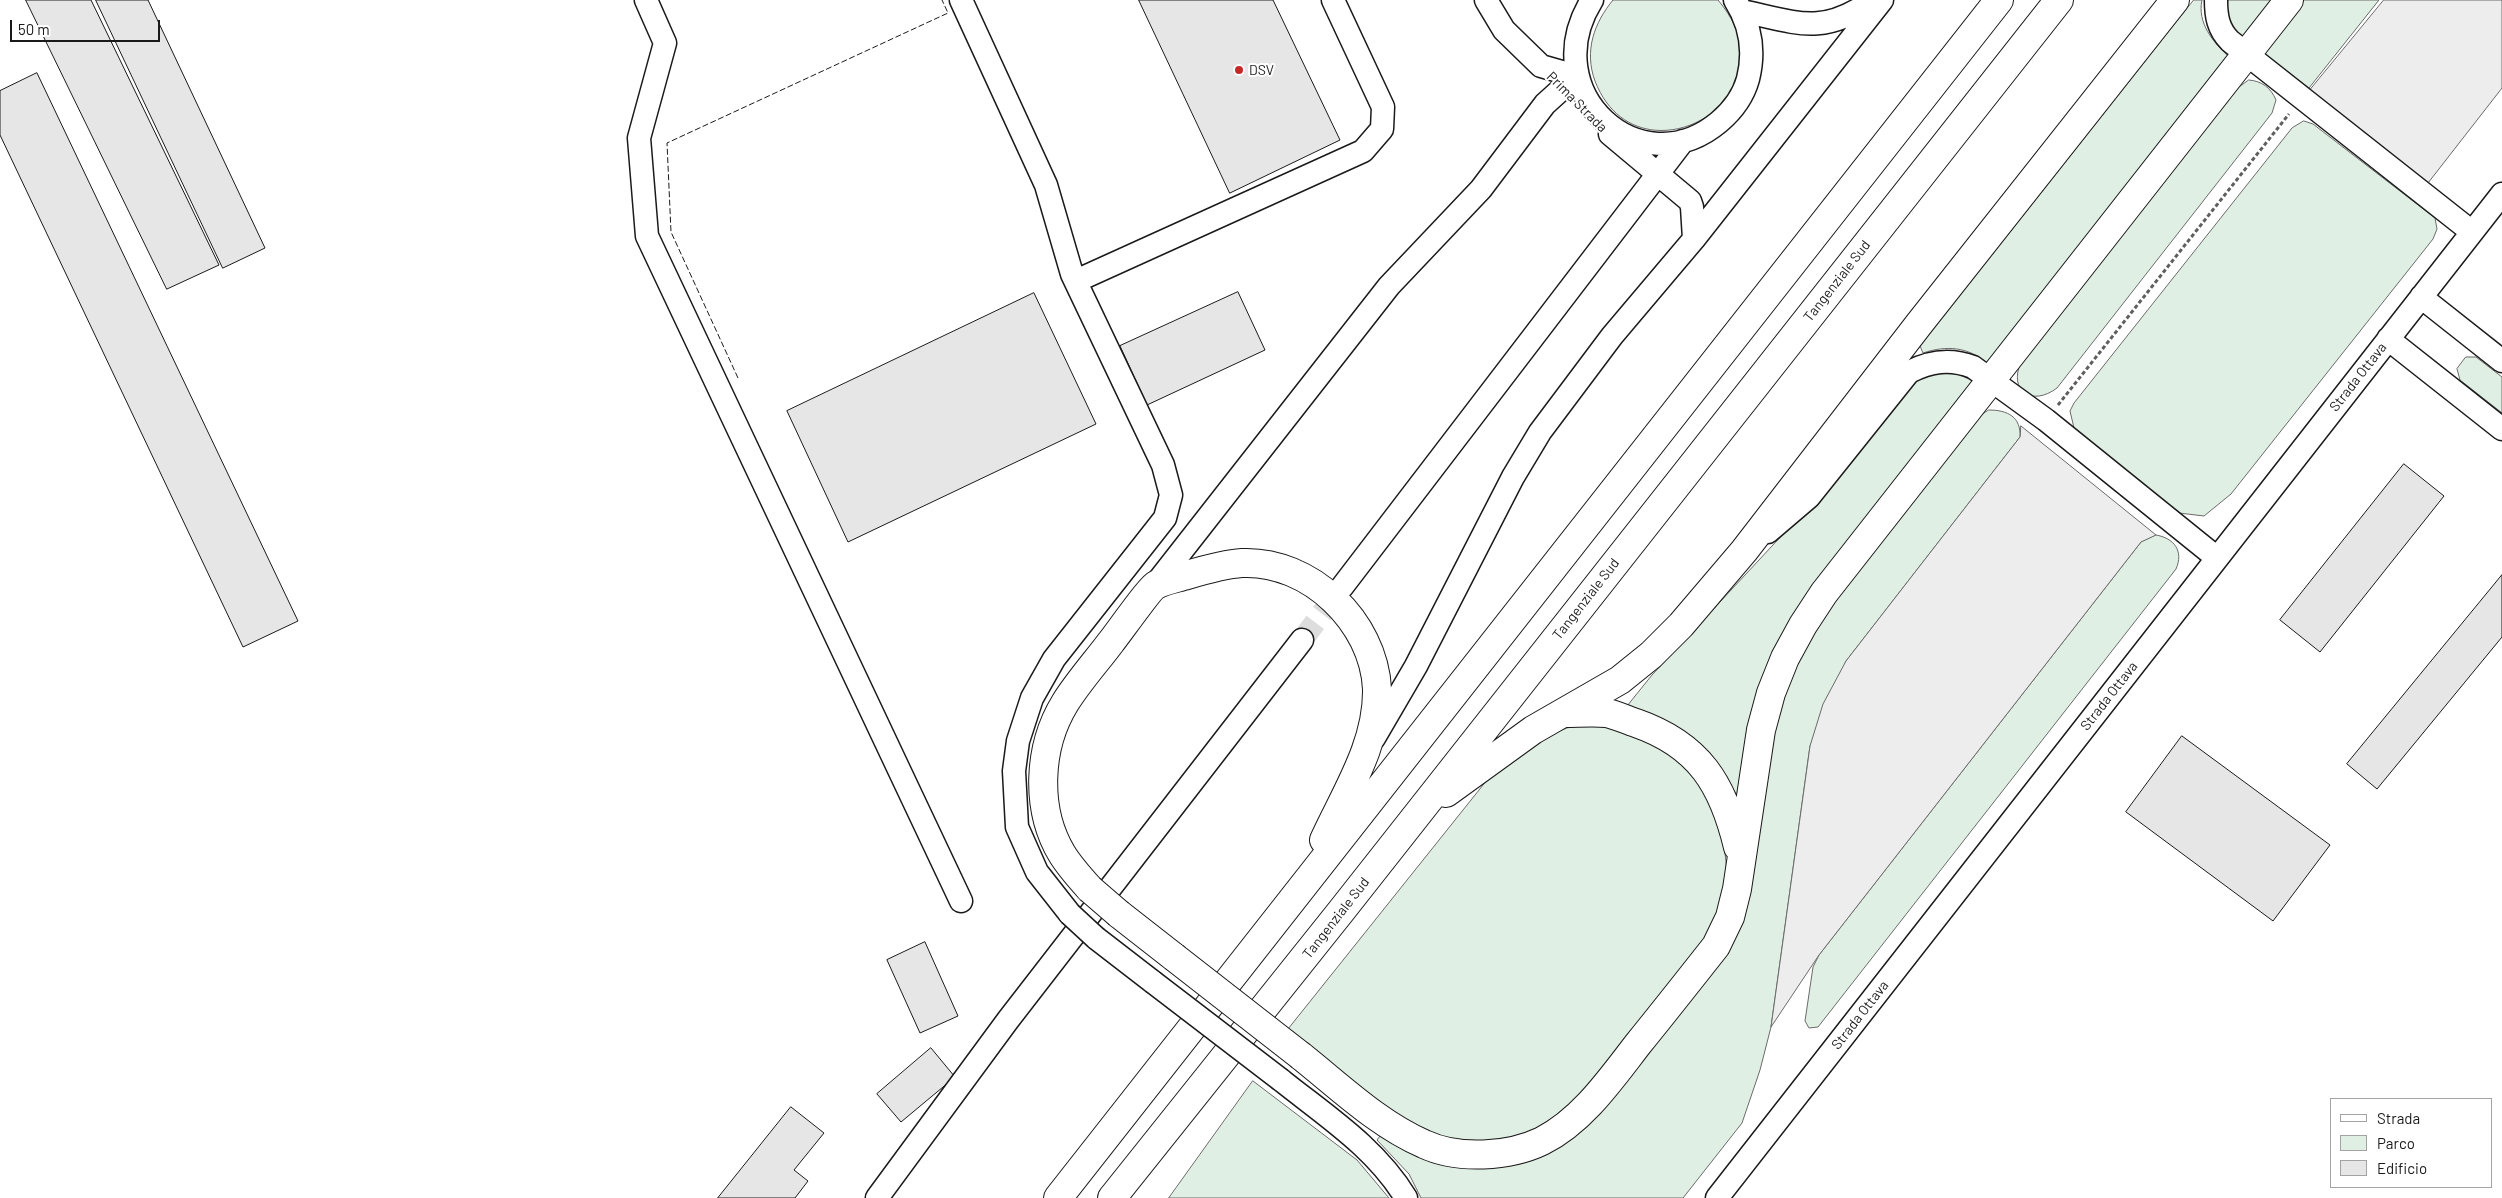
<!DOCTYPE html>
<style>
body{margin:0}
#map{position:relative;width:2502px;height:1198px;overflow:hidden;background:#fff;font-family:Barlow,sans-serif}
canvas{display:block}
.legend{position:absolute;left:2330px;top:1098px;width:162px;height:90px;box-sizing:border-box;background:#fff;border:1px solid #a3a3a3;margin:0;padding:6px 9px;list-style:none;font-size:15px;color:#1a1a1a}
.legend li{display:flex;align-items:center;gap:10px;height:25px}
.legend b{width:25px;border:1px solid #a3a3a3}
.scale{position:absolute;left:10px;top:20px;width:150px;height:22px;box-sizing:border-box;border:2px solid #1a1a1a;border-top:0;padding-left:6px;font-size:15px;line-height:18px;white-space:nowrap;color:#1a1a1a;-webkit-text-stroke:4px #fff;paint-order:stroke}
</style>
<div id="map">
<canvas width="2502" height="1198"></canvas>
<ul class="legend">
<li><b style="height:6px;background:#fff"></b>Strada</li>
<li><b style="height:14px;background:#e0efe3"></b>Parco</li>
<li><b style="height:14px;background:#e6e6e6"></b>Edificio</li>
</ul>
<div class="scale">50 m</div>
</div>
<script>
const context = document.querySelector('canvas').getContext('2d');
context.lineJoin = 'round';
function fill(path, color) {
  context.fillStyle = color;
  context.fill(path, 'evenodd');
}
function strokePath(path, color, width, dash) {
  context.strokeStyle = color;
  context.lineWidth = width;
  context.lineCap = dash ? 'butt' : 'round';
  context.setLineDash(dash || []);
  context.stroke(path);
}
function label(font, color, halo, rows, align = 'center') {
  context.font = font + ' Barlow,sans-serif';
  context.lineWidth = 4;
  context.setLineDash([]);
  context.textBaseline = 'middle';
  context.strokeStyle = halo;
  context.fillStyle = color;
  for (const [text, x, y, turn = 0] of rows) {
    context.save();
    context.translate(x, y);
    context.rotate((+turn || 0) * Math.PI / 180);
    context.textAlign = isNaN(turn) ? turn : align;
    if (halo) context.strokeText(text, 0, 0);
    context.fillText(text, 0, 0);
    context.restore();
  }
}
const green = new Path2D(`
 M 1613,0 L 1718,0 C 1802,99 1637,190 1595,81 C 1584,51 1594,23 1613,0 Z
 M 2194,0 L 2202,0 C 2197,23 2213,42 2229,57 L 1987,363 C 1968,347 1947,345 1923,353 L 1920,346 Z
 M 2223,0 L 2273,0 L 2243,38 L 2229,24 Z
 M 2304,0 L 2379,0 L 2309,88 L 2262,52 Z
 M 2249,80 C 2262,81 2271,88 2276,100 L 2272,113 L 2057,388 C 2032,407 2008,391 2021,362 L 2235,90 Z
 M 2304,121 L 2313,124 L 2435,218 L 2437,229 L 2433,239 L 2231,494 L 2204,516 L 2179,513 L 2074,428 L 2070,411 L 2074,403 L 2292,128 Z
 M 2466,357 L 2476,357 L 2502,377 L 2502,413 L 2460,380 L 2457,369 Z
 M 1929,372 L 1956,373 L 1975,382 L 1751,721 L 1740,778 L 1739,800 C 1716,752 1679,720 1627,706 L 1652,675 L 1812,503 L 1902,389 Z
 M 1989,410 C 2008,410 2021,417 2020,437 L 1846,661 L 1810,746 L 1771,1027 L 1760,1070 L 1742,1123 L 1683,1198 L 1421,1198 L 1409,1174 L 1377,1140 L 1380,1136 L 1418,1157 L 1449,1165 L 1526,1160 L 1740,926 C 1763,857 1760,781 1778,710 C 1794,647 1839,596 1878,546 C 1912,503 1947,459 1981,415 Z
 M 2156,535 C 2174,538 2184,551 2176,569 L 1818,1027 L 1809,1028 L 1805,1021 L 1813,967 L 1819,955 L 2141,542 Z
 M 1586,725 C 1623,726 1678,749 1700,781 C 1705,787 1707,797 1710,804 C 1722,836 1732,864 1723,898 C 1720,911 1712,928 1705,941 C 1693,961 1675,979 1660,997 C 1628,1037 1592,1095 1549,1124 C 1522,1142 1474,1145 1443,1137 C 1393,1125 1328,1062 1288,1029 L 1491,775 L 1549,735 L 1567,728 Z
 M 1253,1081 L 1357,1160 L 1389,1198 L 1169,1198 Z`);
fill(green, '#e0efe3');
strokePath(green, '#6a6a6a', 1);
const parking = new Path2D(`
 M 2384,0 L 2502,0 L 2502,88 L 2428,183 L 2306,95 Z
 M 2021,426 L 2156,535 L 2141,542 L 1819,955 L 1771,1027 L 1810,746 L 1823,704 L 1846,661 L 2020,437 Z`);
fill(parking, '#ededed');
strokePath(parking, '#6a6a6a', 1);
const building = new Path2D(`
 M 26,0 L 91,0 L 219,265 L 167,289 Z
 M 96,0 L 148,0 L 265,248 L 223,268 Z
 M 1139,0 L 1273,0 L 1340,140 L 1230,193 Z
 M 37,73 L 298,621 L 243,647 L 0,135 L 0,91 Z
 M 1238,292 L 1265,350 L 1147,405 L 1120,346 Z
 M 1034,293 L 1096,424 L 848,542 L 787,411 Z
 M 2404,464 L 2444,496 L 2320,652 L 2280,620 Z
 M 2502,575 L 2502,637 L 2377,789 L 2347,764 Z
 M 2182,736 L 2330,845 L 2273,921 L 2126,812 Z
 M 925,942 L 958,1016 L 920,1033 L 887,960 Z
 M 931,1048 L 955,1077 L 901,1122 L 877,1094 Z
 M 791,1107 L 824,1133 L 794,1170 L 808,1181 L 795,1198 L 718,1198 Z`);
fill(building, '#e6e6e6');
strokePath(building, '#1a1a1a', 1);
strokePath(new Path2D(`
 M 1302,640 L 1342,587`), '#ddd', 22, [22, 11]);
const minor = new Path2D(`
 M 646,0 L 665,43 L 639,138 L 647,236 L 961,901
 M 961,0 L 1046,185 L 1072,274 L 1163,465 L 1171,495 L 1165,518 L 1054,659 L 1032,698 L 1018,741 L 1014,771 L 1017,827 L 1037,872 L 1070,914
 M 1486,0 L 1504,30 L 1541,66 L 1576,76
 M 1592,0 C 1534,93 1640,188 1719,122 C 1732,111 1743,97 1748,79 C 1755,51 1751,25 1735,0
 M 2216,0 C 2216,16 2218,29 2230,41 L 2472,232
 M 1742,11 C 1798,23 1823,36 1873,0
 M 1610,134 L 1690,201 L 1692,207 L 1694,239
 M 1076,281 L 1363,151 L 1382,129 L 1383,107 L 1333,0
 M 2421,297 L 2502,361
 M 2388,339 L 2502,429
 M 1768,532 L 1809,497 L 1909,372 C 1930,361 1950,358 1973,367 L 2046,420 L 2217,558
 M 1155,585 L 1389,286 L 1481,189 L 1545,104 L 1576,76
 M 1342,587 L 1683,141
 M 1374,738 L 1416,666 L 1513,477 L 1540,432 L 1612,336 L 1694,239 L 1882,0
 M 1096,938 L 1153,982
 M 1281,1080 C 1326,1116 1376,1148 1406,1198
 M 877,1198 L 1008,1020 L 1302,640
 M 1717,1198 L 2502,194`);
const highway = new Path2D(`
 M 1564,713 C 1578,713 1593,712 1607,713 C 1616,715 1627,720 1636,723 C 1699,745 1723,784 1738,847
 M 1446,793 L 1533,730 L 1620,680 L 1651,655 L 1681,625 L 1744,551 L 1919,324 L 2175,0
 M 1090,889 C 1080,878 1070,867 1062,854 C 1035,809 1038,747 1065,703 C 1078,682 1096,662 1111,642 C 1119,632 1149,589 1156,585 C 1165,580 1178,578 1187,575 C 1204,570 1225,564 1242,563 C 1310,560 1374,622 1377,689 C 1378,744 1346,792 1324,840
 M 1119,914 L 1174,957
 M 1301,1056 C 1340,1087 1378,1124 1424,1144 C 1458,1160 1509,1157 1542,1141 C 1582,1121 1611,1079 1638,1044 C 1664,1012 1690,979 1716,946 L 1730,917 L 1737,889 L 1761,730 L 1771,693 L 1785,658 L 1803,625 L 1824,593 L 2289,0
 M 1058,1198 L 1999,0
 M 1112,1198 L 1342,910 L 2059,0`);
strokePath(minor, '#1a1a1a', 25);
strokePath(highway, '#1a1a1a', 30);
strokePath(new Path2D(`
 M 2058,405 L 2289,114`), '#5f5f5f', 3, [4, 2.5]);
strokePath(minor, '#fff', 22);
strokePath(highway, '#fff', 28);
const minorBridge = new Path2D(`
 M 1070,914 L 1096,938
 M 1153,982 L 1281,1080`);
const highwayBridge = new Path2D(`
 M 1090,889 L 1119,914
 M 1174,957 L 1301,1056`);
strokePath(minorBridge, '#1a1a1a', 25, []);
strokePath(highwayBridge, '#1a1a1a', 30, []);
strokePath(minorBridge, '#fff', 22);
strokePath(highwayBridge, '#fff', 28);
strokePath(new Path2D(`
 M 738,378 L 671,232 L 667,143 L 948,13 L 942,0`), '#1a1a1a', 1, [6, 2.5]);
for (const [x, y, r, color] of [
 [1239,70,5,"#c62828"]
]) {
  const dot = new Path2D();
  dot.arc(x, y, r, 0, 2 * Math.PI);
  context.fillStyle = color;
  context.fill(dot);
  strokePath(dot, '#fff', 2);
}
label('14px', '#1a1a1a', '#fff', [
 ["DSV",1249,70]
], 'left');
label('14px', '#1a1a1a', '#fff', [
 ["Prima Strada",1577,102,45],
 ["Tangenziale Sud",1837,281,-52],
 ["Strada Ottava",2358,377,-52],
 ["Tangenziale Sud",1586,599,-52],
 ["Strada Ottava",2109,696,-52],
 ["Tangenziale Sud",1336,918,-52],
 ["Strada Ottava",1860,1015,-52]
]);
</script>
